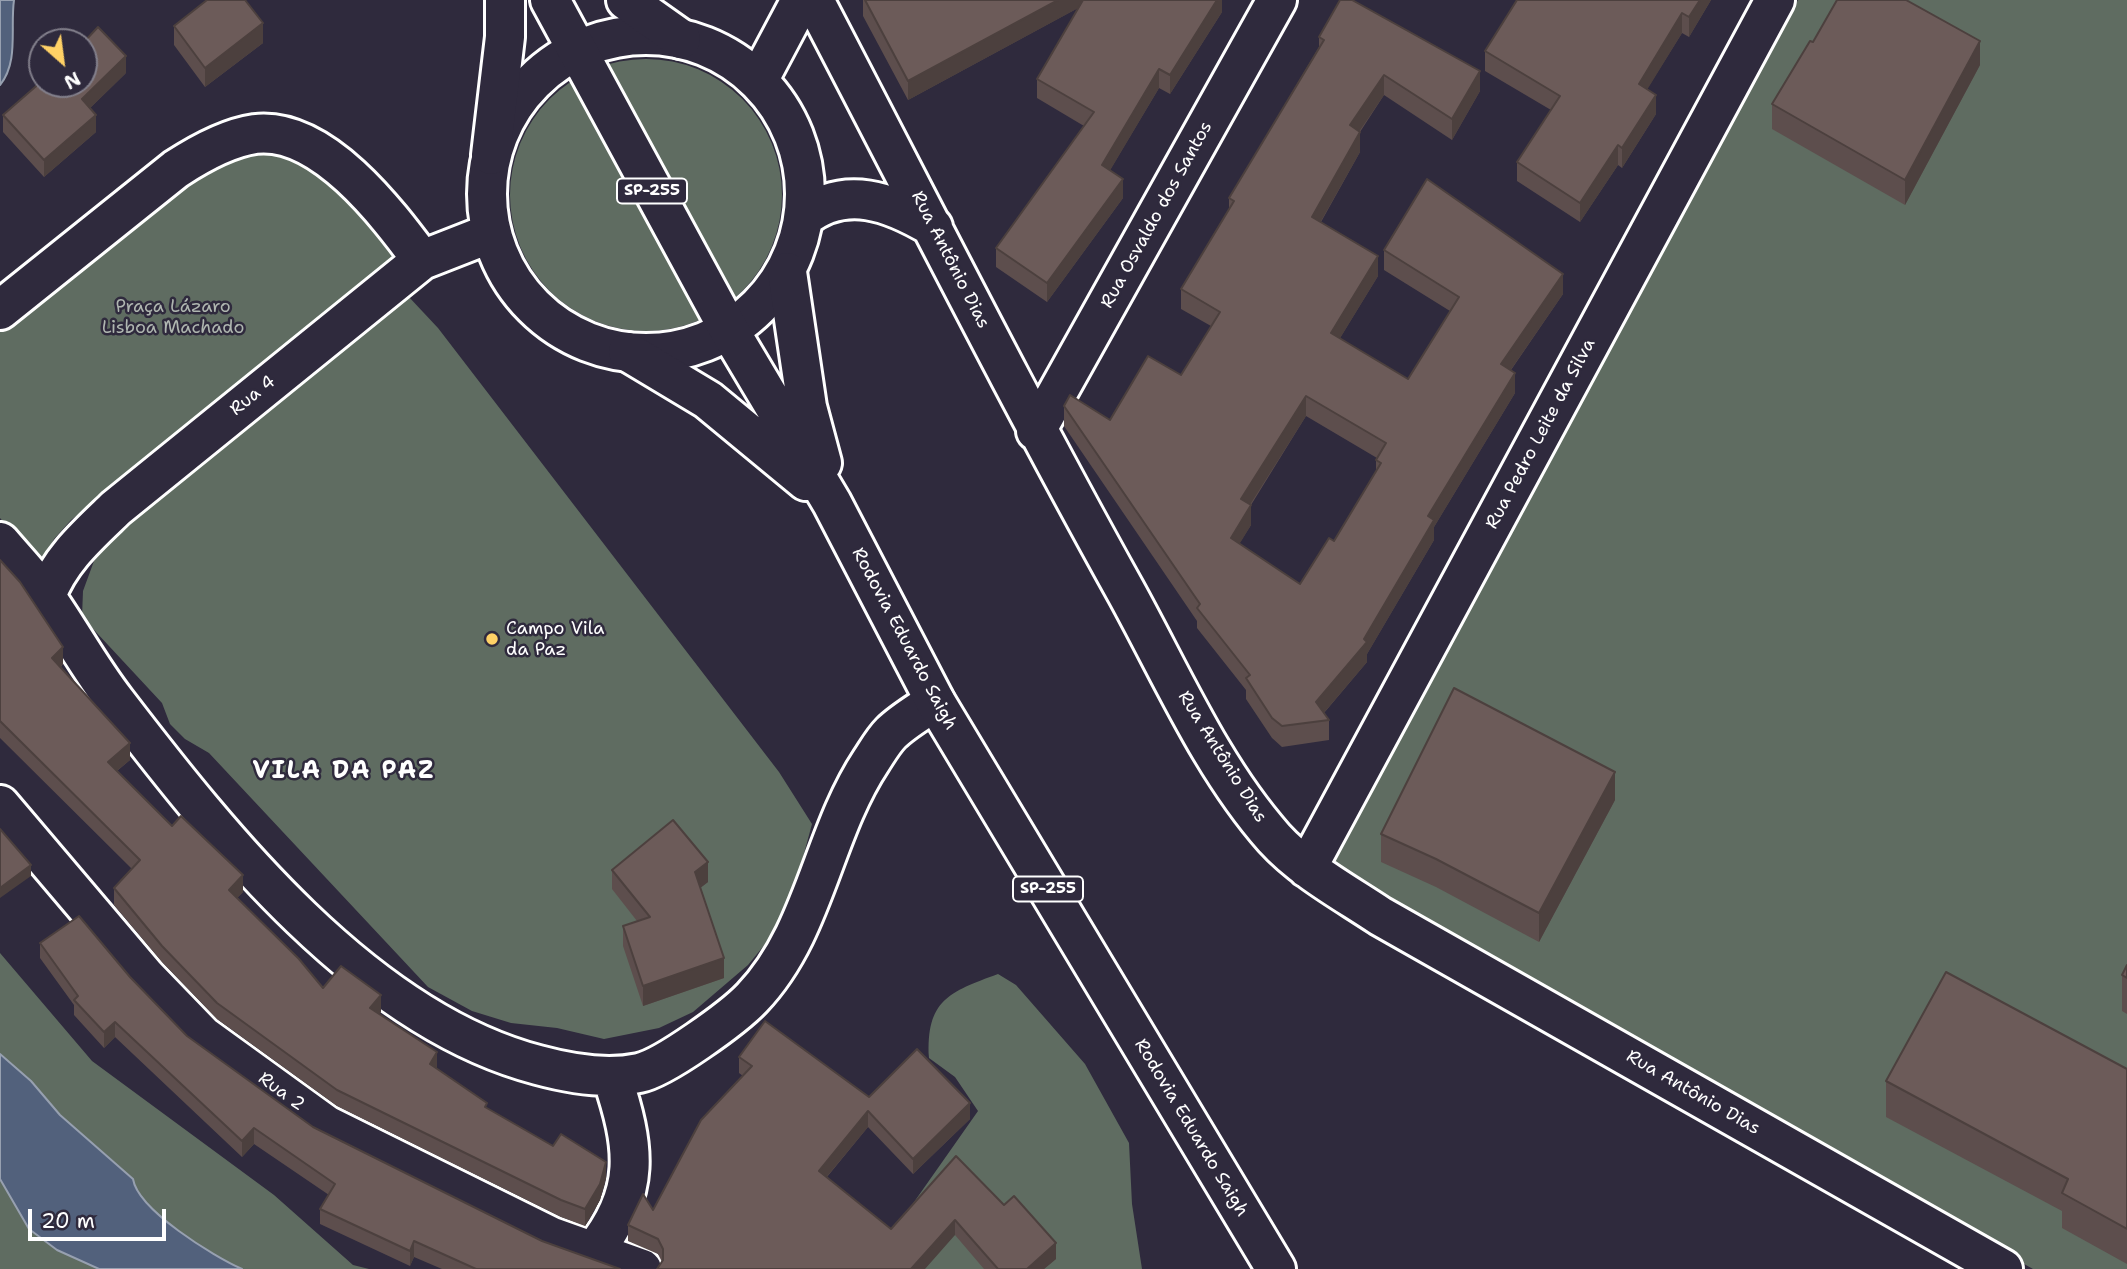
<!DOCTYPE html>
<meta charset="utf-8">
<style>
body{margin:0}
#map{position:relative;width:2127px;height:1269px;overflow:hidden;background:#2f2a3d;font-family:"Shantell Sans",sans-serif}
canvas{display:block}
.north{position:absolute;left:28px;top:28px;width:70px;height:70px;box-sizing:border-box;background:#2f2a3d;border:2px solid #827f8b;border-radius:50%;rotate:152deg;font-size:19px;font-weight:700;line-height:28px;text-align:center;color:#fff}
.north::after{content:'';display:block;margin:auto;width:24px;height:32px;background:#ffd166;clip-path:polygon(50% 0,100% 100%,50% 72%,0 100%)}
.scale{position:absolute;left:28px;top:1209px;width:138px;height:32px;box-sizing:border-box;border:4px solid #fff;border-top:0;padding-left:9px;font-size:21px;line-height:24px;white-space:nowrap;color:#fff;-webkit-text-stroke:5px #2f2a3d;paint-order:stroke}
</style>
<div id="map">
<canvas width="2127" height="1269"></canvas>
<div class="north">N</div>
<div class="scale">20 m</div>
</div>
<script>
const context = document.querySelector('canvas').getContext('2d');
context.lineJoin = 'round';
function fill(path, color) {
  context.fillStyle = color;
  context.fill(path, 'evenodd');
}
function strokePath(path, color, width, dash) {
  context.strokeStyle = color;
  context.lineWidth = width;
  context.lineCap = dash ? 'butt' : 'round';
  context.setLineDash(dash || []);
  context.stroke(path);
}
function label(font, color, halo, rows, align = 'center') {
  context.font = font + ' "Shantell Sans",sans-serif';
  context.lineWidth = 5;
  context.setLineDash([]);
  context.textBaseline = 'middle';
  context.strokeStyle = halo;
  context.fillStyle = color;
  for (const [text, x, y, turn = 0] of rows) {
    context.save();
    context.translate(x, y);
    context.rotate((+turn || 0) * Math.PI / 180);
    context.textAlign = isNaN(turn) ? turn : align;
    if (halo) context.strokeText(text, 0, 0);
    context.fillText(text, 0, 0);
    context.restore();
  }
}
fill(new Path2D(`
 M 1798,0 L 2127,0 L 2127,1269 L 2033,1269 L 1412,920 L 1328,864 L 1328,853 Z
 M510 195a136 136 0 1 1 272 0a136 136 0 1 1-272 0Z
 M 256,148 L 286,153 L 322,170 L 402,261 L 229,401 L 71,520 L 54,539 L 41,567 L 0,518 L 0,324 L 207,162 Z
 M 408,296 L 438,328 L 779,772 L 812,824 L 789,909 L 766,943 L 748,965 L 693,1012 L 659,1028 L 604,1039 L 557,1028 L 511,1023 L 472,1011 L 428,987 L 209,753 L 185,739 L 170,724 L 162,703 L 82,617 L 83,591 L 94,561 L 145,498 Z
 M 0,953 L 92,1061 L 274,1195 L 353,1265 L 369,1269 L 0,1269 Z
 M 998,974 L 1016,985 L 1085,1064 L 1129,1143 L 1132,1204 L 1142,1269 L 867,1269 L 978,1111 L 955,1077 L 929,1058 C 926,1000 949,992 998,974 Z`), '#5f6c61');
const water = new Path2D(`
 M 0,0 L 14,0 C 10,28 19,62 0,85 Z
 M 0,1054 L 31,1081 L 60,1115 L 133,1179 C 138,1210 213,1256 242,1269 L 99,1269 L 57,1250 L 29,1229 L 0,1179 Z`);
fill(water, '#52617c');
strokePath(water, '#97a0b0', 2);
const minor = new Path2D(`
 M 814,0 C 917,197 1017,396 1125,590 C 1171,673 1211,767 1274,838 C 1303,870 1344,892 1380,916 L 2003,1269
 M487 194a159 159 0 1 1 318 0a159 159 0 1 1-318 0Z
 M 758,81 L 801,0
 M 803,218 C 845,184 891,202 933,227
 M 0,310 L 176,169 C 199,154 227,138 255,134 C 322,126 387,213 422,260
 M 1036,431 L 1277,0
 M 0,542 C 16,561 34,579 48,600 C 71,633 91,670 116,702 C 221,839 365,1020 538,1065 C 571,1074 606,1080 639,1073 C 664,1068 734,1017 752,998 C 815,932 822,835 871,761 C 877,752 883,741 891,733 C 903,721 921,711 935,701
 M 46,596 C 60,559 88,535 116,508 L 422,260 L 491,233
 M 0,805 L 146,977 L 203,1036 L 326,1125 L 552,1237 L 642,1269
 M 1307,868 L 1775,0
 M 593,1252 C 642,1192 635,1146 612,1077`);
const highway = new Path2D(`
 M 550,0 L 729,330 L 832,503 L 935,701 L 1276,1269
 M 626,0 L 681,39
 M 491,155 L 505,37 L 505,0
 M 787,272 L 807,407 L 822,463
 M 628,352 L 708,400 L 806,481`);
strokePath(minor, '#fff', 44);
strokePath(highway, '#fff', 44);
strokePath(minor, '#2f2a3d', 38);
strokePath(highway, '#2f2a3d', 38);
fill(new Path2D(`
 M 863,0 L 1222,0 L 1222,12 L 1170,94 L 1159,88 L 1110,170 L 1123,198 L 1047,302 L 996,267 L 996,248 L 1084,126 L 1037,98 L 1037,79 L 1078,8 L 908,100 L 863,16 Z
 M 1517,0 L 1711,0 L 1689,37 L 1682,33 L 1647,89 L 1656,114 L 1622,168 L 1618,165 L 1580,222 L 1517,181 L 1517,162 L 1551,110 L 1485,71 L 1485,51 Z
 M 174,26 L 263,43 L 205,87 L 174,45 Z
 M 1319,37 L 1480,91 L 1452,140 L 1384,95 L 1360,132 L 1360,152 L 1321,222 L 1378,276 L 1340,338 L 1408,379 L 1450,311 L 1384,270 L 1384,250 L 1563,294 L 1511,370 L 1515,393 L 1434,527 L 1434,540 L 1367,654 L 1367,662 L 1324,713 L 1329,720 L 1329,740 L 1282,747 L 1272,738 L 1246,699 L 1246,690 L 1197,628 L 1197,621 L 1064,426 L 1064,406 L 1110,420 L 1181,375 L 1211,326 L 1181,309 L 1181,289 L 1229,210 L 1229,198 L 1319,47 ZM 1306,416 L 1377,458 L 1376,460 L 1376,472 L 1334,541 L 1300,584 L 1239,544 L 1251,525 L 1251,505 Z
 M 1813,42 L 1980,65 L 1905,205 L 1772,129 L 1772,104 Z
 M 126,73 L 90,108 L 96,132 L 44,177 L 3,132 L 3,115 Z
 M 0,560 L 63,664 L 61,667 L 130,760 L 117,771 L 172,826 L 243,892 L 237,898 L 323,988 L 381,1012 L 379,1014 L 437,1069 L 487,1108 L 606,1178 L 600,1200 L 585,1226 L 561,1217 L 337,1106 L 217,1019 L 162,962 L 114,905 L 114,888 L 132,869 L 0,738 Z
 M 1615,800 L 1539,942 L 1436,887 L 1381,862 L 1381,834 Z
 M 612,870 L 708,882 L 700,888 L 724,978 L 643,1006 L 623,946 L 623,926 L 637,921 L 612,889 Z
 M 40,943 L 130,977 L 187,1036 L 313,1127 L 542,1241 L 620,1269 L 442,1269 L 414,1257 L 410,1266 L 320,1224 L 320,1209 L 329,1195 L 254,1144 L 242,1157 L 115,1037 L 104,1048 L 74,1015 L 74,1005 L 40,958 Z
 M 2127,965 L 2127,1014 L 2122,1011 L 2122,975 Z
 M 739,1057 L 869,1097 L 970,1119 L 913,1174 L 868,1127 L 827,1177 L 891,1229 L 956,1156 L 1056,1259 L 1044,1269 L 984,1269 L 955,1235 L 662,1262 L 658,1254 L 628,1241 L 628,1225 L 653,1210 L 743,1076 L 739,1073 Z
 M 2127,1069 L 2127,1264 L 2062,1228 L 2062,1211 L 1886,1117 L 1886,1081 Z`), '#5d4e4d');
fill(new Path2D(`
 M 1058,0 L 1093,0 L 908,100 L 908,81 Z
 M 1217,0 L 1222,0 L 1222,12 L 1170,94 L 1170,75 Z
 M 1700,0 L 1711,0 L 1689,37 L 1689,17 Z
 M 1682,13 L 1682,33 L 1639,103 L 1639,84 Z
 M 263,23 L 263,43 L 205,87 L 205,68 Z
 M 1980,41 L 1980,65 L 1905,205 L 1905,180 Z
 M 126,56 L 126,73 L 82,116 L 82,99 Z
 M 1159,69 L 1159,88 L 1102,184 L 1102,165 Z
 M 1480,71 L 1480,91 L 1452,140 L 1452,119 Z
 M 1384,75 L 1384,95 L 1350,145 L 1350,125 Z
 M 1656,95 L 1656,114 L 1622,168 L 1622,148 Z
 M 96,115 L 96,132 L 44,177 L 44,160 Z
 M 1360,132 L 1360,152 L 1312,237 L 1312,217 Z
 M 1618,145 L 1618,165 L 1580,222 L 1580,203 Z
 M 1123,179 L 1123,198 L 1047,302 L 1047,283 Z
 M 1378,256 L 1378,276 L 1331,353 L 1331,333 Z
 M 1563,274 L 1563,294 L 1501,384 L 1501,364 Z
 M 1515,373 L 1515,393 L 1434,527 L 1434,540 L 1367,654 L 1367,662 L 1316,722 L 1316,702 L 1364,639 L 1428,516 Z
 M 1306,396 L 1306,416 L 1241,519 L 1241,499 Z
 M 1251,505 L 1251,525 L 1231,558 L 1231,538 Z
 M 63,647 L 63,664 L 52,674 L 52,658 Z
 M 130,743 L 130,760 L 108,778 L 108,762 Z
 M 1615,772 L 1615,800 L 1539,942 L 1539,913 Z
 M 708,862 L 708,882 L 695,892 L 695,872 Z
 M 31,865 L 31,876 L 0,898 L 0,888 Z
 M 243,875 L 243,892 L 229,906 L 229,890 Z
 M 724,958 L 724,978 L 643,1006 L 643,986 Z
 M 381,995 L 381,1012 L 370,1024 L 370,1008 Z
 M 115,1022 L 115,1037 L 104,1048 L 104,1032 Z
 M 437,1052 L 437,1069 L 430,1064 Z
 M 970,1103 L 970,1119 L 913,1174 L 913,1159 Z
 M 868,1111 L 868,1127 L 819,1186 L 819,1171 Z
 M 254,1128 L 254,1144 L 242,1157 L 242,1141 Z
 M 606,1162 L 606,1178 L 600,1200 L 585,1226 L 585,1209 Z
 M 955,1220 L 955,1235 L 925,1269 L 911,1269 Z
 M 414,1241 L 414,1257 L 410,1266 L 410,1251 Z
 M 1056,1243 L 1056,1259 L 1044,1269 L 1027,1269 Z`), '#4c403e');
const building = new Path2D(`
 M 207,0 L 245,0 L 263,23 L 205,68 L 174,26 Z
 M 865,0 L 1058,0 L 908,81 Z
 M 1083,0 L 1217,0 L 1170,75 L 1159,69 L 1102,165 L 1123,179 L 1047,283 L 996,248 L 1094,112 L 1037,79 Z
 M 1340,0 L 1352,0 L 1480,71 L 1452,119 L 1384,75 L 1350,125 L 1360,132 L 1312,217 L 1378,256 L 1331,333 L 1408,379 L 1459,297 L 1384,250 L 1427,179 L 1563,274 L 1501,364 L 1515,373 L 1428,516 L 1434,520 L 1364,639 L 1367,642 L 1316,702 L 1329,720 L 1282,726 L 1272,718 L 1246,678 L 1250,675 L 1197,608 L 1200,604 L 1064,406 L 1070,395 L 1110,420 L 1148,356 L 1181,375 L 1220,312 L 1181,289 L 1234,201 L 1229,198 L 1324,40 L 1319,37 ZM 1306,396 L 1386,443 L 1376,460 L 1381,463 L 1334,541 L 1329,538 L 1300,584 L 1231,538 L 1251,505 L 1241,499 Z
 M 1517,0 L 1700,0 L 1689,17 L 1682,13 L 1639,84 L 1656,95 L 1622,148 L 1618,145 L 1580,203 L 1517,162 L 1560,96 L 1485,51 Z
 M 1837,0 L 1906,0 L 1980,41 L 1905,180 L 1772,104 L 1810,41 L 1813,42 Z
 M 98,27 L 126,56 L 82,99 L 96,115 L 44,160 L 3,115 L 42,81 L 42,84 L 84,84 L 84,42 Z
 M 0,560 L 20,582 L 63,647 L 52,658 L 130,743 L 108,762 L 172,826 L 181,816 L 243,875 L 229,890 L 299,959 L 323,988 L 341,966 L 381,995 L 370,1008 L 437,1052 L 430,1064 L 487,1103 L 485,1107 L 553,1146 L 561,1134 L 606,1162 L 600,1184 L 585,1209 L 561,1200 L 337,1090 L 217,1003 L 162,946 L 114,888 L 140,860 L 0,721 Z
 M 1454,688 L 1615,772 L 1539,913 L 1436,859 L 1381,834 Z
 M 673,820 L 708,862 L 695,872 L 724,958 L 643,986 L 623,926 L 650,917 L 612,870 Z
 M 0,829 L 31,865 L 0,888 Z
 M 79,916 L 130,977 L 187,1036 L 313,1127 L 542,1241 L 620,1269 L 476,1269 L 414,1241 L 410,1251 L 320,1209 L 335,1184 L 254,1128 L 242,1141 L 115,1022 L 104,1032 L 74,1000 L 78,996 L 40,943 Z
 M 2127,965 L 2127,978 L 2122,975 Z
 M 1946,972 L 2127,1069 L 2127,1229 L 2062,1193 L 2068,1179 L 1886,1081 Z
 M 765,1021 L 869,1097 L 917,1049 L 970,1103 L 913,1159 L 868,1111 L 819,1171 L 891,1229 L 956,1156 L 1004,1205 L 1014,1196 L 1056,1243 L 1027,1269 L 998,1269 L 955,1220 L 911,1269 L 657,1269 L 663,1260 L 663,1249 L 658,1239 L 628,1225 L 643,1194 L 653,1210 L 701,1120 L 752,1066 L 739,1057 Z`);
fill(building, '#6c5b59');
strokePath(building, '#4c403e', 2);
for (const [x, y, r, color] of [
 [492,639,7,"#ffd166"]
]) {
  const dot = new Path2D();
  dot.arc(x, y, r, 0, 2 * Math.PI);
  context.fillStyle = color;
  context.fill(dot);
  strokePath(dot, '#2f2a3d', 2.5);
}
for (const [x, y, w] of [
 [652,191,70],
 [1048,889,70]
]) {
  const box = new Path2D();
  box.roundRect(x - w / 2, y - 12.5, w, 25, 5);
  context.fillStyle = '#2f2a3d';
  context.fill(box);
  strokePath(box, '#fff', 2);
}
label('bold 16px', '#fff', null, [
 ["SP-255",652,191],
 ["SP-255",1048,889]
]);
label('18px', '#fff', '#2f2a3d', [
 ["Rua Osvaldo dos Santos",1157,215,-61],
 ["Rua Antônio Dias",950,260,63],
 ["Rua 4",253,396,-39],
 ["Rua Pedro Leite da Silva",1541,434,-62],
 ["Rodovia Eduardo Saigh",904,639,62],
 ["Rua Antônio Dias",1222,757,58],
 ["Rua 2",281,1092,36],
 ["Rua Antônio Dias",1693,1093,30],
 ["Rodovia Eduardo Saigh",1191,1128,59]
]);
label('18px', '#afb6b0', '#2f2a3d', [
 ["Praça Lázaro",173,307],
 ["Lisboa Machado",173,328]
]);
label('18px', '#fff', '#2f2a3d', [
 ["Campo Vila",506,629],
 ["da Paz",506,650]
], 'left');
context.letterSpacing = '2px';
label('bold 24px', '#fff', '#2f2a3d', [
 ["VILA DA PAZ",344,772]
]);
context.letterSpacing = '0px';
</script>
